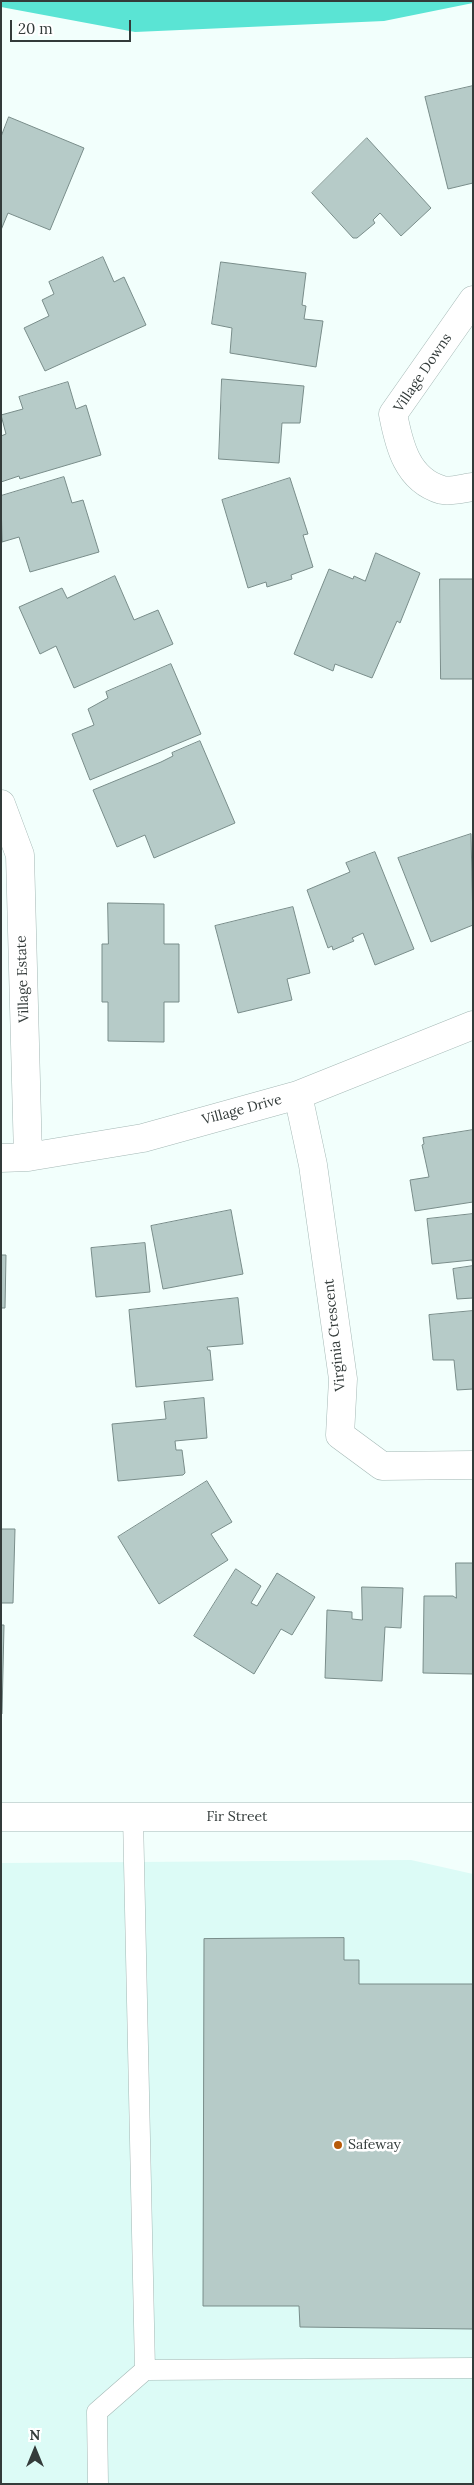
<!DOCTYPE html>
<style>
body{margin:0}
#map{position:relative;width:474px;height:2485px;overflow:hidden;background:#f2fffc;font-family:Lora,serif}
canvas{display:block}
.frame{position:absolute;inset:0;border:2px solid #333b3a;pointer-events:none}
.north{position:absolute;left:10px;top:2425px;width:50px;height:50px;-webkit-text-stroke:4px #fff;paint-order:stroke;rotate:0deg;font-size:14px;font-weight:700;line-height:20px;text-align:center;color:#333b3a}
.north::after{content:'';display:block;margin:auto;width:18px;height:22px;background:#333b3a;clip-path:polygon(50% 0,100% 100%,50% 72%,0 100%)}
.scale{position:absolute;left:10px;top:20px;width:121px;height:22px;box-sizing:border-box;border:2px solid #333b3a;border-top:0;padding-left:6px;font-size:15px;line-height:18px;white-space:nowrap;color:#333b3a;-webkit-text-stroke:4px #fff;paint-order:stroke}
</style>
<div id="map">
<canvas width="474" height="2485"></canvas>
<div class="frame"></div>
<div class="north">N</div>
<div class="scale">20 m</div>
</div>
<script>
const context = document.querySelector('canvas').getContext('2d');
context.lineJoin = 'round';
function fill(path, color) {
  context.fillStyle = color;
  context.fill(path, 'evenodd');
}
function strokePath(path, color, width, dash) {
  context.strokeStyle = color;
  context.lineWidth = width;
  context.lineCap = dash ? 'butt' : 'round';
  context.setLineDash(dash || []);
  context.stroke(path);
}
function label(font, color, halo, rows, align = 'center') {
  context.font = font + ' Lora,serif';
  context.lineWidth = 5;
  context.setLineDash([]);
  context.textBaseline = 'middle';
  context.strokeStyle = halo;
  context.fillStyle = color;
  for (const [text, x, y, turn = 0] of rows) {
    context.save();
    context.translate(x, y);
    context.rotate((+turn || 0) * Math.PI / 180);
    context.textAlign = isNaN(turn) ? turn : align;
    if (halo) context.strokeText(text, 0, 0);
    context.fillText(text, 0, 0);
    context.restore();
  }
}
fill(new Path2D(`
 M 411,1860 L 473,1874 L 473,2484 L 1,2484 L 1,1863 Z`), '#dcfbf6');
fill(new Path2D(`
 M 1,1 L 473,1 L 473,3 L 384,21 L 135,32 L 1,7 Z`), '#5ae4d4');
const building = new Path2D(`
 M 473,86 L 473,183 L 448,189 L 425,97 Z
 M 9,117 L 84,148 L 50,230 L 8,213 L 1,230 L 1,137 Z
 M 367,138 L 431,208 L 401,236 L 380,213 L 373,220 L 375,223 L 357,238 L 353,238 L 312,193 Z
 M 103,257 L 114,282 L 124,277 L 146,325 L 45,371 L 24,328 L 49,316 L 42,300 L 54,294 L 49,282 Z
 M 221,262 L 306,273 L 302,305 L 306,306 L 304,319 L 323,321 L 316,367 L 230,353 L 232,328 L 212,324 Z
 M 222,379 L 304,386 L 300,423 L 282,423 L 279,463 L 219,459 Z
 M 68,382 L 76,409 L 86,405 L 101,455 L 20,479 L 19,476 L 1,482 L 1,436 L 6,434 L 1,415 L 23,409 L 19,397 Z
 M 64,477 L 72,503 L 83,500 L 99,552 L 30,572 L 19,537 L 2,542 L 1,496 Z
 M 290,478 L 308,534 L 303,535 L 313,567 L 291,575 L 292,579 L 267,587 L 266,582 L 248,588 L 222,500 Z
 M 376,553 L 420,573 L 400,623 L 397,621 L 372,678 L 335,664 L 333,671 L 294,654 L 329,569 L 353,579 L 354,576 L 365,581 Z
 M 115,576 L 134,620 L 158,610 L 173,644 L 74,688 L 56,646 L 40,654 L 19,607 L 62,588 L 67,598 Z
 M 440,579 L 473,579 L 473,679 L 441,679 Z
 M 171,664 L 201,734 L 90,780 L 72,734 L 94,725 L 88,709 L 108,698 L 106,692 Z
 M 200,741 L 235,823 L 154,858 L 145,835 L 117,847 L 93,790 L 161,762 L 173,756 L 172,753 Z
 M 471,834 L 473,925 L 431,942 L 398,858 Z
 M 375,852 L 414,949 L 375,965 L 363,933 L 352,938 L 354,941 L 333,950 L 332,946 L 328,948 L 307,890 L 350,872 L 346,863 Z
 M 108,903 L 164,904 L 164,944 L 179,944 L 179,1002 L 164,1002 L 164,1042 L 108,1041 L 108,1002 L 102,1002 L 102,944 L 108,944 Z
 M 293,907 L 310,973 L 287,979 L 292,1000 L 238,1013 L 215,926 Z
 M 473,1130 L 473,1202 L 415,1211 L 410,1180 L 429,1177 L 422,1145 L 424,1144 L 423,1138 Z
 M 231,1210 L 243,1274 L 163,1289 L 151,1226 Z
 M 473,1214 L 473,1266 L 472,1260 L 432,1264 L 427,1219 Z
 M 145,1243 L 150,1292 L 96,1297 L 91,1248 Z
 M 1,1255 L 6,1255 L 5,1308 L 1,1308 Z
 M 473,1266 L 473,1298 L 457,1299 L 453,1269 Z
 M 238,1298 L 243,1344 L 207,1347 L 208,1350 L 210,1350 L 213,1380 L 136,1387 L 129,1310 Z
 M 473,1311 L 473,1389 L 457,1390 L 454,1360 L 433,1360 L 429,1315 Z
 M 204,1398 L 207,1438 L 175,1441 L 176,1450 L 182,1450 L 185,1473 L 183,1475 L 118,1481 L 112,1424 L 166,1419 L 164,1402 Z
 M 207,1481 L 232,1522 L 211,1534 L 228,1560 L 159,1604 L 118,1537 Z
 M 1,1529 L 15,1529 L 13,1603 L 1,1603 Z
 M 456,1563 L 473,1563 L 473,1674 L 423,1673 L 424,1596 L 453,1596 L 456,1598 Z
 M 236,1569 L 261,1586 L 251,1603 L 257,1606 L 277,1573 L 315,1597 L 292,1635 L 281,1629 L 254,1674 L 194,1636 Z
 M 362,1587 L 403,1588 L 401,1628 L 385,1627 L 382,1681 L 325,1678 L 327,1610 L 352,1612 L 352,1619 L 362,1620 Z
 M 1,1625 L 4,1625 L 2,1714 L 1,1714 Z
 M 344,1938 L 344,1960 L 359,1960 L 359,1984 L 473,1984 L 473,2329 L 300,2327 L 299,2306 L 203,2306 L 204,1939 Z`);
fill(building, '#b6cbc8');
strokePath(building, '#798d8a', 1);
const service = new Path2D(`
 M 145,2370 L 473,2368
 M 98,2484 L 97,2412 L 145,2370 L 133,1816`);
const minor = new Path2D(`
 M 473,300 L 393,414 C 399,445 407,480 442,490 C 450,492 464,488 473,487
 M 1,804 L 20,855 L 28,1157
 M 298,1095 L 313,1165 L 343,1379 L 340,1435 L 382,1466 L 473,1465
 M 1,1158 L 28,1157 L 143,1138 L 298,1095 L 473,1025
 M 1,1817 L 473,1817`);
strokePath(service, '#a4b8b5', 21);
strokePath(minor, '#a4b8b5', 29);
strokePath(service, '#fff', 20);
strokePath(minor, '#fff', 28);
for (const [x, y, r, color] of [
 [338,2145,5,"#b75a08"]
]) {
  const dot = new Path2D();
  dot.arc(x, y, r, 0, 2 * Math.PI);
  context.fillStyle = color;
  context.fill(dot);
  strokePath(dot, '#fff', 2);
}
label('14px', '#333b3a', '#fff', [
 ["Village Downs",423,373,-56],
 ["Village Estate",23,979,-92],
 ["Village Drive",242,1110,-15],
 ["Virginia Crescent",335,1335,-96],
 ["Fir Street",237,1817]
]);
label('14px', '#333b3a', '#fff', [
 ["Safeway",348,2145]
], 'left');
</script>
